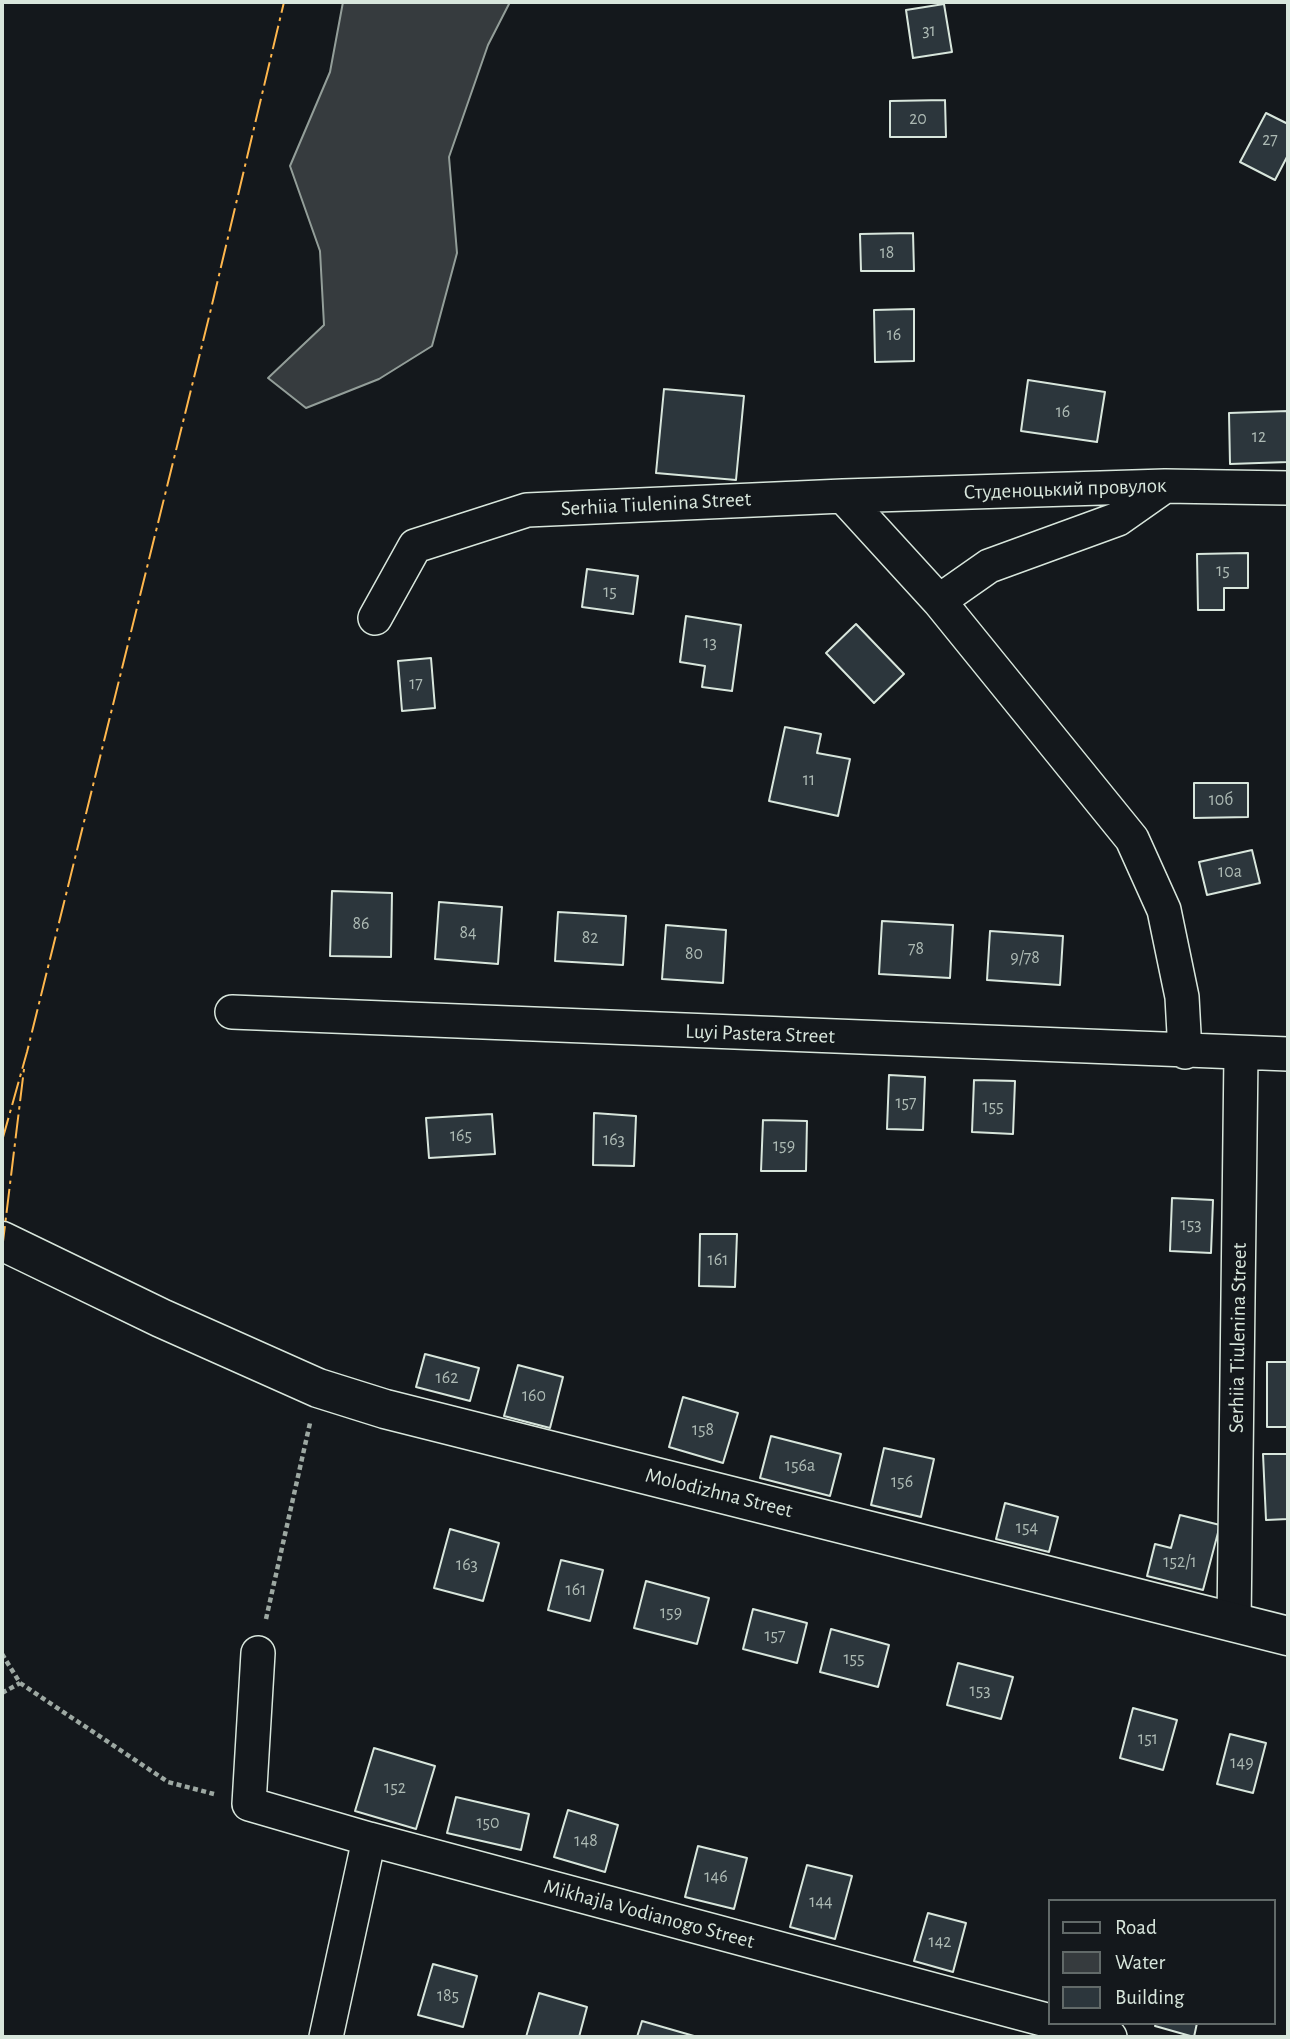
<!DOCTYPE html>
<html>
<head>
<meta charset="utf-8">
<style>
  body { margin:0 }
  #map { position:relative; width:1290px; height:2039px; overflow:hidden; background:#14181c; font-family:"Alegreya Sans",sans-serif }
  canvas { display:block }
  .frame { position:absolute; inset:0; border:4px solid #d8e6dc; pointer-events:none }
  .legend { position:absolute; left:1048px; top:1899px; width:228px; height:126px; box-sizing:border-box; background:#14181c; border:2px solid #626a69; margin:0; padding:9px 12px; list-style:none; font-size:21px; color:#d8e6dc }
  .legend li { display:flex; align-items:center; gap:14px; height:35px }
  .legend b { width:35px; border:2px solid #626a69 }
</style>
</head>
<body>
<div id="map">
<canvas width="1290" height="2039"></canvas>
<div class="frame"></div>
<ul class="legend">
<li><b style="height:9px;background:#14181c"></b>Road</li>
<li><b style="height:19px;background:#363b3e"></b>Water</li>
<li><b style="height:19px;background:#2c363c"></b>Building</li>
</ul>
</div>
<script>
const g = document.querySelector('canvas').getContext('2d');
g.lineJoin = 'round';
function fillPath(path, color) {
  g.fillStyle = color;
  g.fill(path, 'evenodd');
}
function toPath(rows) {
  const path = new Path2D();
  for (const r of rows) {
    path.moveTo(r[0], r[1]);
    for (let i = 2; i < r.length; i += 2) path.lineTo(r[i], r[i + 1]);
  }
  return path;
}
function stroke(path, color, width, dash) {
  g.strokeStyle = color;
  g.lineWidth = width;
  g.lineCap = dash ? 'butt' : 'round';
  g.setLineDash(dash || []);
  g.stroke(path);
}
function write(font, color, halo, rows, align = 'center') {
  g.font = font + ' "Alegreya Sans",sans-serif';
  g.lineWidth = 5;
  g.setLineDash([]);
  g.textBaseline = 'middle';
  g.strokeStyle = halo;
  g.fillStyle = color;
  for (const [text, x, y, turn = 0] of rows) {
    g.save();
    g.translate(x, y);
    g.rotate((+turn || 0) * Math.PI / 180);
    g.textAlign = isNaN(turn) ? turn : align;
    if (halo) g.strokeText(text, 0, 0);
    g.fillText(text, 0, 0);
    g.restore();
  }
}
const water = toPath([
  [343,2,510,2,488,45,449,157,457,253,432,346,379,379,306,408,268,378,324,325,320,251,290,166,330,72,343,2]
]);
fillPath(water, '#363b3e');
stroke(water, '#939e99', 2);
const building = toPath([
  [944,4,952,52,913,58,906,10,944,4],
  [945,100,946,137,890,137,890,101,945,100],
  [1266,113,1288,124,1288,155,1275,180,1240,162,1266,113],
  [913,233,914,271,861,271,860,234,913,233],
  [914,309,914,361,875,362,874,310,914,309],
  [1028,380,1105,392,1097,442,1021,431,1028,380],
  [664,389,744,396,736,480,656,473,664,389],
  [1288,411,1288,462,1230,464,1229,413,1288,411],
  [1248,553,1248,588,1224,588,1224,610,1198,610,1197,554,1248,553],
  [587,569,638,576,633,614,582,607,587,569],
  [686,616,741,625,732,691,702,687,705,666,680,662,686,616],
  [856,624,904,674,874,703,826,653,856,624],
  [431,658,435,708,402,711,398,661,431,658],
  [785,727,821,734,817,753,850,759,838,816,769,801,785,727],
  [1194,783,1248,783,1248,817,1194,818,1194,783],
  [1252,850,1260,883,1207,895,1199,862,1252,850],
  [332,891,392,893,391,957,330,956,332,891],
  [439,902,502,907,498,964,435,959,439,902],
  [558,912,626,916,623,965,555,961,558,912],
  [882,921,953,925,950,978,879,974,882,921],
  [666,925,726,930,723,983,662,979,666,925],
  [990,931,1063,936,1060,985,987,980,990,931],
  [889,1075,925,1077,923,1130,887,1129,889,1075],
  [974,1080,1015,1081,1013,1134,972,1132,974,1080],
  [594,1113,636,1116,634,1166,593,1165,594,1113],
  [492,1114,495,1154,429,1158,426,1118,492,1114],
  [763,1120,807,1121,806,1171,761,1171,763,1120],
  [1172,1198,1213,1200,1211,1253,1170,1251,1172,1198],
  [700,1234,737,1234,735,1287,699,1286,700,1234],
  [425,1354,479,1368,470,1401,416,1387,425,1354],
  [1267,1362,1288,1362,1288,1427,1267,1427,1267,1362],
  [518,1365,563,1377,550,1428,504,1416,518,1365],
  [683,1397,738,1413,723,1463,669,1447,683,1397],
  [771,1436,841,1454,830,1496,760,1478,771,1436],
  [884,1448,934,1459,921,1517,871,1505,884,1448],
  [1263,1454,1288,1454,1288,1519,1266,1520,1263,1454],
  [1005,1503,1058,1517,1049,1552,996,1539,1005,1503],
  [1180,1515,1220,1525,1203,1590,1147,1576,1155,1544,1171,1548,1180,1515],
  [450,1529,499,1543,483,1601,434,1588,450,1529],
  [561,1560,603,1570,590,1621,548,1610,561,1560],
  [646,1581,709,1598,697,1644,634,1628,646,1581],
  [753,1609,807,1623,797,1663,743,1649,753,1609],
  [831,1629,889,1645,878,1687,820,1672,831,1629],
  [958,1663,1013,1677,1001,1719,947,1705,958,1663],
  [1133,1708,1177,1720,1163,1770,1120,1758,1133,1708],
  [1230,1734,1266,1743,1253,1793,1217,1784,1230,1734],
  [374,1748,435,1766,416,1829,355,1811,374,1748],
  [456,1797,529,1814,521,1850,447,1833,456,1797],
  [568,1810,618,1825,605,1872,554,1857,568,1810],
  [698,1846,747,1858,734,1909,685,1897,698,1846],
  [807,1865,852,1876,835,1939,790,1927,807,1865],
  [928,1913,966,1923,953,1972,914,1961,928,1913],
  [433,1964,477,1976,463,2027,418,2015,433,1964],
  [539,1993,587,2007,579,2037,526,2037,539,1993],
  [642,2021,694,2036,693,2037,637,2037,642,2021],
  [1156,2023,1197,2023,1194,2037,1155,2026,1156,2023]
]);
fillPath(building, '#2c363c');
stroke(building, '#d8e6dc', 2);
const street = toPath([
  [843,496,1165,486,1288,488],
  [939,601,989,566,1118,519,1165,486],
  [375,618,415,546,527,510,843,496,939,601,1132,839,1164,910,1182,997,1185,1052],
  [232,1012,1288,1054],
  [1234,1622,1241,1054],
  [258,1653,249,1804,369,1839,1050,2021],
  [1057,2023,1110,2037],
  [326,2037,369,1839]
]);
const secondary = toPath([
  [2,1241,161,1318,318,1388,385,1409,1288,1636]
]);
stroke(street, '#d8e6dc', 36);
stroke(secondary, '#d8e6dc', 41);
stroke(toPath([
  [266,1619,310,1423],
  [2,1654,20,1683,168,1782,214,1794],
  [2,1693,20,1683]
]), '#9da8a2', 4.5, [5, 3.5]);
stroke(street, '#14181c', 33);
stroke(secondary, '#14181c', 38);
stroke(toPath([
  [2,1141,27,1052,210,313,284,2],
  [2,1250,24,1069]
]), '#ffb74d', 2, [24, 5, 3.5, 5]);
write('18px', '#adbab4', null, [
  ["31",929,31],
  ["20",918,119],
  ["27",1270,140],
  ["18",887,253],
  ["16",894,335],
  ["16",1063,412],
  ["12",1259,437],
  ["15",1223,571],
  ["15",610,592],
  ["13",710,643],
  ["17",416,684],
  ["11",809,780],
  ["10б",1221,800],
  ["10а",1230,872],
  ["86",361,924],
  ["84",468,933],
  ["82",590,938],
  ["78",916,949],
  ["80",694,954],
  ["9/78",1025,958],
  ["157",906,1103],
  ["155",993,1107],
  ["165",461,1136],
  ["163",614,1140],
  ["159",784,1146],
  ["153",1191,1225],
  ["161",718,1260],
  ["162",447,1378],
  ["160",534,1396],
  ["158",703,1430],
  ["156а",800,1466],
  ["156",902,1482],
  ["154",1027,1528],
  ["152/1",1180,1562],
  ["163",467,1565],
  ["161",576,1590],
  ["159",671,1613],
  ["157",775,1636],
  ["155",854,1659],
  ["153",980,1691],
  ["151",1148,1739],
  ["149",1242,1763],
  ["152",395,1788],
  ["150",488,1823],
  ["148",586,1841],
  ["146",716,1877],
  ["144",821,1902],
  ["142",940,1942],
  ["185",448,1996]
]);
write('21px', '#d8e6dc', '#14181c', [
  ["Студеноцький провулок",1065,489,-2],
  ["Serhiia Tiulenina Street",656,504,-3],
  ["Luyi Pastera Street",760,1034,2],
  ["Serhiia Tiulenina Street",1238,1338,-89],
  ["Molodizhna Street",719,1493,14],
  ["Mikhajla Vodianogo Street",649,1914,15]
]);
</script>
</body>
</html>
